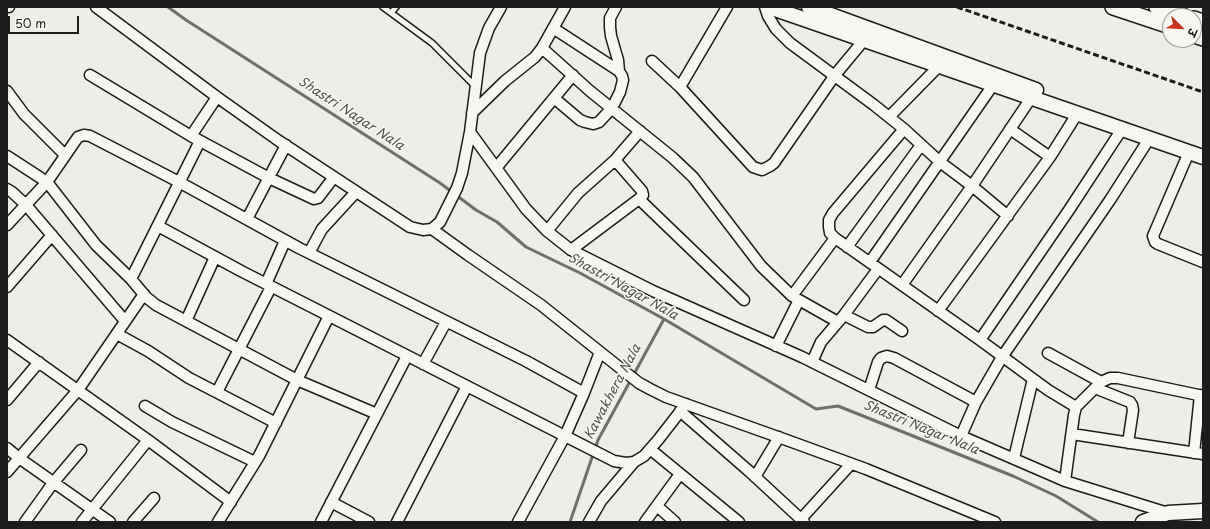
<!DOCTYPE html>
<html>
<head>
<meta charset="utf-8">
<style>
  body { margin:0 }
  #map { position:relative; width:1210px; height:529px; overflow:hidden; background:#edede9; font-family:"Playpen Sans","Playpen Sans Deva",sans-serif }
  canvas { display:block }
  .frame { position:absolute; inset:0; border:8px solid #1c1c1c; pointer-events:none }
  .north { position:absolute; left:1162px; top:8px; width:40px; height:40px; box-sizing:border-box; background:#f6f6f2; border:1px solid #9f9f9c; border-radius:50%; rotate:114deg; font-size:11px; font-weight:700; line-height:16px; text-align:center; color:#1c1c1c }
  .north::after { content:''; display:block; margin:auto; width:14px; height:18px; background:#c8321e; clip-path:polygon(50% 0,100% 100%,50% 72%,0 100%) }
  .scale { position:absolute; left:8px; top:16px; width:71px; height:18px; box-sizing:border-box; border:2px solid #1c1c1c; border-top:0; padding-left:5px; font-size:12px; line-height:14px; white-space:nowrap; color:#1c1c1c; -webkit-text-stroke:3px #f6f6f2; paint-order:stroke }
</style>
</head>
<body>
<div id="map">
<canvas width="1210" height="529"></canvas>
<div class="frame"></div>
<div class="north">उ</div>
<div class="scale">50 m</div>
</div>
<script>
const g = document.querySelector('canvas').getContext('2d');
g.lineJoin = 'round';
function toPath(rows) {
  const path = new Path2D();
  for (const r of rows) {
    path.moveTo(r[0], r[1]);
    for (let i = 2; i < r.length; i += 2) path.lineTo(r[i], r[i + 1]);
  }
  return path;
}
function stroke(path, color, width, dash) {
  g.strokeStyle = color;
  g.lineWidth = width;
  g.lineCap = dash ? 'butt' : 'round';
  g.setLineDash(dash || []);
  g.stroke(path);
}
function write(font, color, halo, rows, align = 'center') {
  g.font = font + ' "Playpen Sans",sans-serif';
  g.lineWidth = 3;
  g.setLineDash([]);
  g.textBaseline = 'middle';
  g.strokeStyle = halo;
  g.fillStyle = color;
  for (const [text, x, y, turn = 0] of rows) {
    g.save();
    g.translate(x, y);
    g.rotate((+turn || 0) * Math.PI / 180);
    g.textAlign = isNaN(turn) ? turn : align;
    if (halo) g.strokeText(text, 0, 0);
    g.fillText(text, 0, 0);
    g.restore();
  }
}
stroke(toPath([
  [168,7,186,20,440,183,476,210,497,222,526,247,580,273,664,319,816,409,838,406,1013,476,1056,496,1098,522],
  [570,522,598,440,664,319]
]), '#6f6f6d', 3);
const lane = toPath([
  [383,7,432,43,476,87],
  [391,13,396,7]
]);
const street = toPath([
  [7,7,9,7],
  [96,7,217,97,279,141,410,227,423,230,432,229,440,222,457,188,462,173,470,132,480,53,489,28,501,7],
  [616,7,610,18,610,27,611,36,618,60,619,71],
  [765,7,768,16,776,29,790,43,874,105,904,129,940,162,972,186,1008,216],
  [553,28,619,71,622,76,623,80,620,92,612,108,599,122,593,124,585,122,580,120,554,98],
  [542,48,590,91,673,158,693,177,761,266,792,296,838,322],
  [652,61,680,87,753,167,762,170,770,166,774,163,835,75,864,40],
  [90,75,191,136,269,178,314,199,318,198,334,177],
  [680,87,727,7],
  [7,91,24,114,65,155],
  [472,113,505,81,535,57,542,48,565,7],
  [889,117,939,66],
  [1010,129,1050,157],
  [470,132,526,209,547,231,571,250,653,291,802,357,961,436,1065,481,1168,513],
  [191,136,217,97],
  [200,141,131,279,146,297,156,305,297,380,377,414],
  [1189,152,1153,236,1155,242,1158,244,1203,262],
  [7,156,47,182,7,225],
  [615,160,642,191,643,195,639,199],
  [496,168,573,75],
  [7,189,12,192,26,205,125,321],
  [247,219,286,145],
  [158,226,241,271,614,461,626,463,634,462,644,456,658,440,686,404],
  [432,229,468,255,541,305,639,383,650,389,666,397,792,442,866,469,995,522],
  [547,231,578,193,615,160,640,131],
  [835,238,830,233,829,227,829,220,833,213,904,129],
  [847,247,921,145],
  [571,250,639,199,744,300],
  [309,253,322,229,356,192],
  [870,262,993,85],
  [131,279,96,245,47,182,78,137,84,135,90,136,179,182,299,248,526,361,584,393],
  [266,284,285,241],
  [902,285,972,186,1031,98],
  [7,287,52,235],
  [792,296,835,238,980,340,1048,390,1076,407,1074,415,1065,481],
  [938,311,1050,157,1077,114],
  [844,315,868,327,873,327,883,320,886,320,902,331],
  [186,321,215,257],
  [117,334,148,351,189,378,276,423],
  [7,340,148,440,231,502],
  [980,340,1069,210,1122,129],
  [776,346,799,300],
  [1048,353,1101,382],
  [812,362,821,342,844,315,878,269],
  [423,364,446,322],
  [1095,388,1130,402,1132,405,1133,410,1128,443],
  [869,390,878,362,881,358,887,356,894,358,976,402],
  [217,392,271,287],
  [7,400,39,362],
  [145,406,172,422,255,462],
  [1076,407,1101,382,1110,378,1118,378,1203,396],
  [680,411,750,472,804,522],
  [1072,434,1203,454],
  [961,436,976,402,1002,357,1110,200,1149,139],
  [7,448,19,458,110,522],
  [650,449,739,522],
  [1194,453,1200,395],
  [1014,458,1033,379],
  [7,472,78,390,144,294],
  [755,477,779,437],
  [331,502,369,522],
  [657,506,675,522],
  [801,519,851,464],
  [25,522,53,483,81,450],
  [82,522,148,440],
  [133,522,154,498],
  [218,522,259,456,329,316],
  [321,522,407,356],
  [397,522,467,386],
  [518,522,565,436,584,393,600,352],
  [589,522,601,501,634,462],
  [645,522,680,474]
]);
const secondary = toPath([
  [769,7,1203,157],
  [809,7,1036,90],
  [1143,522,1168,513,1203,511]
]);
const primary = toPath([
  [1113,7,1170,26],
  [1157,7,1183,16],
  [1194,19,1203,22],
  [1194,35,1203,38]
]);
stroke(lane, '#1c1c1c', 8);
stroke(street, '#1c1c1c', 13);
stroke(secondary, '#1c1c1c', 17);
stroke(primary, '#1c1c1c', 18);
stroke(lane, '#f6f6f2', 5);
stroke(street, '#f6f6f2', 10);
stroke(secondary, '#f6f6f2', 14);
stroke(primary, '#f6f6f2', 15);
stroke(toPath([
  [957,7,1203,92]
]), '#1c1c1c', 3, [6, 3]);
write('italic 13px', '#535352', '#f6f6f2', [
  ["Shastri Nagar Nala",351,114,33],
  ["Shastri Nagar Nala",623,287,29],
  ["Kawakhera Nala",613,392,-62],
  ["Shastri Nagar Nala",921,428,22]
]);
</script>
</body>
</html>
